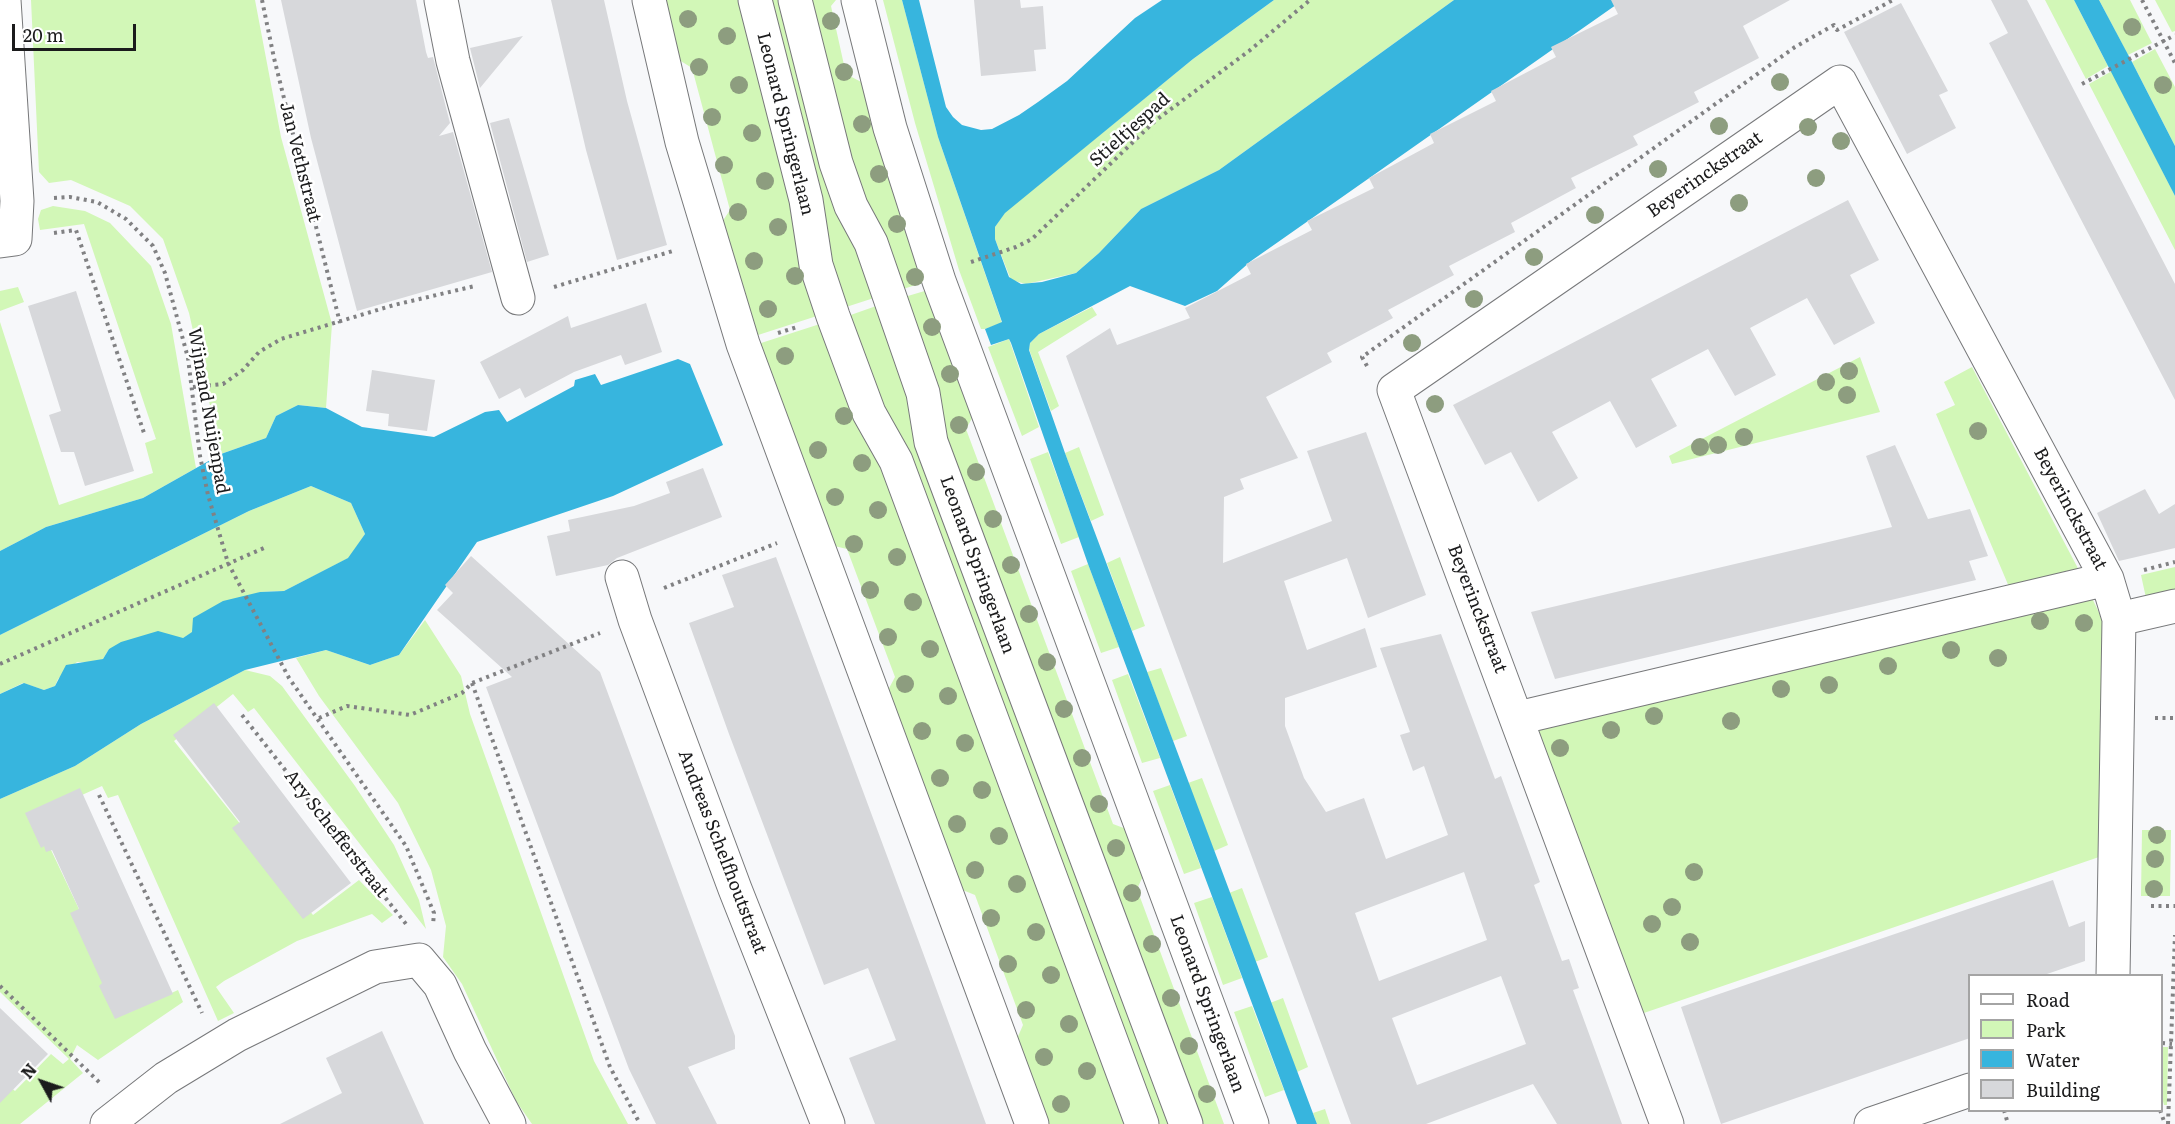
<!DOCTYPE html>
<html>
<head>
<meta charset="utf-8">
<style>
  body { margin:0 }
  #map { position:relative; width:2175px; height:1124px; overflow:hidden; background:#f7f8fa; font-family:Literata,serif }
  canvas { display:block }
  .legend { position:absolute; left:1968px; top:974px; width:195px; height:138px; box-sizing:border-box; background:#fff; border:2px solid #a4a4a4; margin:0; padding:8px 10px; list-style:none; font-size:18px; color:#1b1b1c }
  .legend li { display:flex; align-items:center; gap:12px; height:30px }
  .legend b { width:30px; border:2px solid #a4a4a4 }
  .north { position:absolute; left:12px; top:1052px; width:60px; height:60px; -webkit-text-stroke:4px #fff; paint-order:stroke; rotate:310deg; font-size:16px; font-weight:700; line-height:24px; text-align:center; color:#1b1b1c }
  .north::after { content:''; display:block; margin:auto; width:21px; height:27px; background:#1b1b1c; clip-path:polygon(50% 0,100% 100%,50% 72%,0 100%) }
  .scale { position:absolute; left:12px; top:24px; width:124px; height:27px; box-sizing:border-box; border:3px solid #1b1b1c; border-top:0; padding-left:8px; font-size:18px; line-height:21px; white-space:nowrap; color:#1b1b1c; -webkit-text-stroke:4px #fff; paint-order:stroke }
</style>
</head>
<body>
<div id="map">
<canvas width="2175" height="1124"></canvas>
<ul class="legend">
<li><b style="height:8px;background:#fff"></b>Road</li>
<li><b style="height:16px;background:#d2f7b7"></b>Park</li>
<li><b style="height:16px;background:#37b5de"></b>Water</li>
<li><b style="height:16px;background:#d7d8db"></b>Building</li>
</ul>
<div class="north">N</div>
<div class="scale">20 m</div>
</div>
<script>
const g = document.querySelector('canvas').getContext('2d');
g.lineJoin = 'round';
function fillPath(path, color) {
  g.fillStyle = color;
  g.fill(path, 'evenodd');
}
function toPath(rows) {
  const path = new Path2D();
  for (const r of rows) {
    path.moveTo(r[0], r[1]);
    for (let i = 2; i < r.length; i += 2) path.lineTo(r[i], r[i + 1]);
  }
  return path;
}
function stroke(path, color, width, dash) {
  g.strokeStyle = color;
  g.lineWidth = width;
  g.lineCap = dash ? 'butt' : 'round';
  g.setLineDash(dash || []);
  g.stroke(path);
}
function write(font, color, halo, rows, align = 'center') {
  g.font = font + ' Literata,serif';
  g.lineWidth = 5;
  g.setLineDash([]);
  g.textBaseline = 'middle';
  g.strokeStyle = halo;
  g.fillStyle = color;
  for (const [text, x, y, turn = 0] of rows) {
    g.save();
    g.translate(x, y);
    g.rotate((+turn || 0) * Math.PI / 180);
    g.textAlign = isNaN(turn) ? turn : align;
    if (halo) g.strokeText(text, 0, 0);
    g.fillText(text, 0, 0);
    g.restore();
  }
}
fillPath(toPath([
  [31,0,255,0,281,137,332,324,326,408,298,405,276,416,266,438,221,454,189,313,163,239,130,206,71,180,49,183,39,172],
  [663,0,742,0,820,315,755,336,720,225,730,210,692,68,676,58],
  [768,0,783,0,877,297,843,308],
  [808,0,836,0,831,6,846,74,865,84,925,282,900,290,852,169],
  [883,0,902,0,938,137,1002,323,985,329,981,329,959,270,915,123],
  [1274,0,1454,0,1219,170,1141,209,1099,253,1076,273,1026,284,1011,280,995,239,995,227,1005,212,1193,59],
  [2045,0,2074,0,2108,66,2086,79],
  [2099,0,2130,0,2152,43,2128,55],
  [2155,0,2175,0,2175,31,2172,32],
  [2155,49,2175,87,2175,146,2132,62],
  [2112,71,2175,196,2175,250,2089,84],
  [53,206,85,211,110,223,151,266,171,324,196,468,143,498,46,527,0,551,0,322,59,505,153,473,145,443,156,439,84,224,40,230,38,219,41,210],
  [18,287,24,302,0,311,0,291],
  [928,290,975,413,966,429,1113,824,1129,830,1144,874,1137,889,1224,1124,1198,1124,944,442,901,298],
  [879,305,1172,1124,1155,1124,845,317],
  [1092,307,1097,315,1038,352,1059,406,1051,411,1029,349,1030,343,1039,334],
  [823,323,878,451,1129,1124,1047,1124,1016,1041,1023,1025,975,895,960,889,886,694,895,677,847,549,830,545,758,344],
  [1009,339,1039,427,1022,436,988,347],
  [1860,357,1880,412,1672,464,1669,456],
  [1972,367,2082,576,2012,594,1936,414,1955,405,1944,382],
  [1079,447,1104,515,1091,521,1065,453],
  [1048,452,1079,537,1061,544,1030,459],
  [311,486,351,503,365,534,349,558,284,591,260,592,183,638,109,649,103,659,93,663,77,662,58,679,55,686,44,690,23,683,0,694,0,635,249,511],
  [1120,557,1145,626,1132,631,1107,563],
  [1088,564,1119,647,1101,653,1071,571],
  [2175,567,2175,591,2146,598,2141,575],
  [2091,596,2105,625,2099,857,1641,1014,1535,725],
  [425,620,461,676,470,714,594,1061,628,1124,532,1124,516,1101,462,984,443,957,446,926,431,870,398,803,319,696,296,658,326,650,370,665,399,655],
  [1161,668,1187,736,1173,741,1147,672],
  [245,670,270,676,282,686,355,786,394,845,419,900,426,929,254,708,248,712,233,694,174,741,313,915,359,880,393,915,382,923,372,914,297,941,224,981,216,987,234,1013,218,1021,118,795,108,798,102,786,35,816,128,1013,178,990,183,1002,98,1060,77,1045,70,1059,83,1073,20,1124,0,1124,0,1078,15,1091,51,1054,63,1064,69,1059,0,992,0,799,75,766,141,724],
  [1128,674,1160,758,1142,763,1112,680],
  [1202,778,1228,845,1214,851,1188,783],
  [1170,785,1201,868,1184,874,1153,791],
  [2142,830,2171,830,2170,896,2141,896],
  [1242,888,1268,957,1255,962,1229,893],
  [1212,897,1242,978,1223,985,1194,903],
  [1283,998,1308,1067,1297,1072,1270,1003],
  [1252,1006,1284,1090,1265,1097,1234,1012],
  [2162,1047,2168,1047,2167,1105,2164,1105,2162,1098],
  [1325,1109,1330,1124,1317,1124,1313,1113]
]), '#d2f7b7');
fillPath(toPath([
  [902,0,919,0,946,107,953,117,962,125,981,130,992,129,1019,115,1038,102,1067,81,1135,18,1162,0,1274,0,1193,59,1005,213,995,227,995,239,1009,277,1021,284,1042,282,1076,273,1099,253,1141,209,1219,170,1454,0,1623,0,1251,261,1217,291,1185,306,1130,286,1039,334,1030,343,1029,350,1065,453,1317,1124,1297,1124,1088,564,1011,343,1009,339,991,345,985,329,1002,322,938,137],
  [2074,0,2099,0,2132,62,2175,146,2175,196],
  [678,359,690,364,723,445,613,496,477,542,399,655,370,665,326,650,245,670,141,724,75,766,0,799,0,694,24,683,44,690,55,686,66,665,103,659,109,649,121,642,158,631,183,638,192,632,193,618,223,601,260,592,284,591,348,558,365,534,351,503,311,486,249,511,0,635,0,551,46,527,143,498,221,454,266,438,276,416,298,405,326,408,362,427,434,437,485,412,499,410,507,422,574,386,575,380,595,374,601,385]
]), '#37b5de');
fillPath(toPath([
  [281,0,416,0,426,52,428,58,433,57,450,123,439,136,453,132,492,272,357,311,311,138],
  [551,0,604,0,627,101,667,245,617,260,586,150],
  [974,0,1020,0,1021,8,1043,6,1046,49,1034,50,1036,71,981,76],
  [1611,0,1790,0,1743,26,1759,58,1694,92,1699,102,1633,136,1638,145,1571,178,1576,188,1511,223,1515,232,1449,266,1454,275,1388,310,1393,318,1327,353,1332,362,1266,397,1298,458,1240,479,1244,489,1224,497,1223,563,1332,521,1307,451,1366,432,1426,595,1368,618,1347,558,1284,581,1307,650,1365,628,1377,667,1285,698,1285,726,1304,778,1326,812,1364,798,1386,859,1448,835,1424,766,1413,771,1400,735,1410,732,1380,648,1441,634,1495,779,1501,776,1540,882,1534,885,1562,961,1569,959,1579,988,1573,990,1622,1124,1557,1124,1533,1084,1426,1124,1351,1124,1066,356,1110,328,1117,345,1190,318,1185,308,1251,274,1246,264,1312,230,1307,221,1374,188,1369,178,1434,143,1430,134,1496,101,1491,91,1556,57,1551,47,1618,14],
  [1464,872,1487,940,1379,981,1355,913],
  [1501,976,1526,1044,1417,1085,1392,1018],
  [1991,0,2027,0,2175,284,2175,400,1989,43,2008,33],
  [1901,3,1948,91,1939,95,1956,128,1907,154,1844,32],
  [523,36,480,88,470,48],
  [509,118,549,255,527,262,490,123],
  [1848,200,1879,260,1850,275,1875,323,1834,345,1807,298,1750,328,1776,375,1735,396,1708,349,1651,379,1677,426,1636,448,1610,401,1582,416,1552,432,1578,478,1538,502,1511,452,1485,465,1453,405],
  [76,291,134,471,85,486,74,452,61,452,49,415,61,411,28,306],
  [646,303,662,352,625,365,621,355,574,372,525,398,520,388,499,399,480,362,568,316,571,328],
  [372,370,435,380,427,431,388,426,389,414,366,411],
  [1895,445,1928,519,1970,509,1988,556,1969,561,1976,580,1555,679,1531,612,1892,527,1866,456],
  [703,468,722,517,617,558,608,565,556,576,547,536,570,531,568,520,634,506,670,493,666,482],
  [2145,489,2159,514,2175,504,2175,548,2119,561,2097,513],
  [471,556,600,672,735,1036,735,1049,688,1067,717,1124,656,1124,629,1069,486,687,512,677,437,610,453,593,445,585],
  [776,557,919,942,986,1124,875,1124,849,1058,896,1040,868,968,824,985,729,734,689,623,734,607,722,575],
  [214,703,351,883,303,919,232,828,240,822,173,735],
  [80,788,173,994,115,1019,99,986,102,983,70,913,79,909,52,850,46,852,44,846,41,848,25,813],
  [2053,880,2069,927,2085,921,2085,961,2044,975,1970,975,1970,1038,1721,1124,1681,1007],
  [0,1008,48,1054,0,1103],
  [382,1031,424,1124,280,1124,342,1093,326,1058]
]), '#d7d8db');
const street = toPath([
  [441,0,453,61,518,298],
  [649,0,682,142,743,344,1032,1124],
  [858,0,890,128,939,281,1252,1124],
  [0,241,15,239,17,201,4,0],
  [622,577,635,620,735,889,828,1124],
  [2119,619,2175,606],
  [1518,718,2107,579],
  [107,1124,166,1078,237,1035,375,967,419,960,440,985,470,1051,509,1124],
  [1667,1124,1394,390,1840,82,2107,579,2119,619,2113,976],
  [1871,1124,1970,1090]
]);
const secondary = toPath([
  [755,0,806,200,816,265,833,316,869,413,896,461,1142,1124],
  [795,0,836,163,851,206,871,243,923,393,931,442,1186,1124]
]);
stroke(street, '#77787a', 35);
stroke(secondary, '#77787a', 35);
stroke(toPath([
  [262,0,274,58,340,323],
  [2142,0,2175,63],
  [2082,84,2175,35],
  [54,198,70,197,97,202,126,219,153,246,165,273,188,358,200,456,208,495,228,563,289,678,406,846,434,913,433,925],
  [54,233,76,230,145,436],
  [971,262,1016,247,1032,239,1155,121,1249,51,1310,0],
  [554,287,676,250],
  [778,333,797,327],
  [1367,366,1362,357,1795,47,1834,25,1837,30,1893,0],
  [193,387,223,384,243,370,259,352,281,339,394,305,475,286],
  [2144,570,2175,562],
  [664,588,777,543],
  [0,664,264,548],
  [472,683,610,1067,640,1124],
  [242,715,406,924],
  [319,718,347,706,410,715,462,693,472,683,600,633],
  [2155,718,2175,718],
  [99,795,202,1013],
  [2151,906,2175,906],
  [0,986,100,1083],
  [2162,1043,2172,1044],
  [2004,1110,2008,1124],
  [2160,1110,2165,1124],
  [2168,1124,2175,935]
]), '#818183', 4, [3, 4.5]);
stroke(street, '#fff', 33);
stroke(secondary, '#fff', 33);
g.fillStyle = '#8d9d7f';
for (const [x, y] of [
  [688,19],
  [831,21],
  [2132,27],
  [727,36],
  [699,67],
  [844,72],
  [1780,82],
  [739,85],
  [2163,85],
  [712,117],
  [862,124],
  [1719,126],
  [1808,127],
  [752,133],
  [1841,141],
  [724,165],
  [1658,169],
  [879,174],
  [1816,178],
  [765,181],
  [1739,203],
  [738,212],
  [1595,215],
  [897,224],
  [778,227],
  [1534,257],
  [754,261],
  [795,276],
  [915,277],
  [1474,299],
  [768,309],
  [932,327],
  [1412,343],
  [785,356],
  [1849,371],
  [950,374],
  [1826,382],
  [1847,395],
  [1435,404],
  [844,416],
  [959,425],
  [1978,431],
  [1744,437],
  [1718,445],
  [1700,447],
  [818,450],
  [862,463],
  [976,472],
  [835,497],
  [878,510],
  [993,519],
  [854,544],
  [897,557],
  [1011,565],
  [870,590],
  [913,602],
  [1029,614],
  [2040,621],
  [2084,623],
  [888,637],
  [930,649],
  [1951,650],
  [1998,658],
  [1047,662],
  [1888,666],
  [905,684],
  [1829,685],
  [1781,689],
  [948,696],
  [1064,709],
  [1654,716],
  [1731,721],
  [1611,730],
  [922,731],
  [965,743],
  [1560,748],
  [1082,758],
  [940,778],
  [982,790],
  [1099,804],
  [957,824],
  [2157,835],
  [999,836],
  [1116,848],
  [2155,859],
  [975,870],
  [1694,872],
  [1017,884],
  [2154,889],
  [1132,893],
  [1672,907],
  [991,918],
  [1652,924],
  [1036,932],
  [1690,942],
  [1152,944],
  [1008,964],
  [1051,975],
  [1171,998],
  [1026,1010],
  [1069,1024],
  [1189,1046],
  [1044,1057],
  [1087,1071],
  [1207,1094],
  [1061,1104]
]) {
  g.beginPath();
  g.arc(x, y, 9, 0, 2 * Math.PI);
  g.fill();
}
write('18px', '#1b1b1c', '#fff', [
  ["Leonard Springerlaan",785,124,76],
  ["Stieltjespad",1130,130,-42],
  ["Jan Vethstraat",300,162,76],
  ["Beyerinckstraat",1705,175,-35],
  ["Wijnand Nuijenpad",208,411,80],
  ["Beyerinckstraat",2070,509,62],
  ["Leonard Springerlaan",977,565,70],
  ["Beyerinckstraat",1477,609,69],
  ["Ary Schefferstraat",336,834,52],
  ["Andreas Schelfhoutstraat",722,852,69],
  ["Leonard Springerlaan",1207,1004,70]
]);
</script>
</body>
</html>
